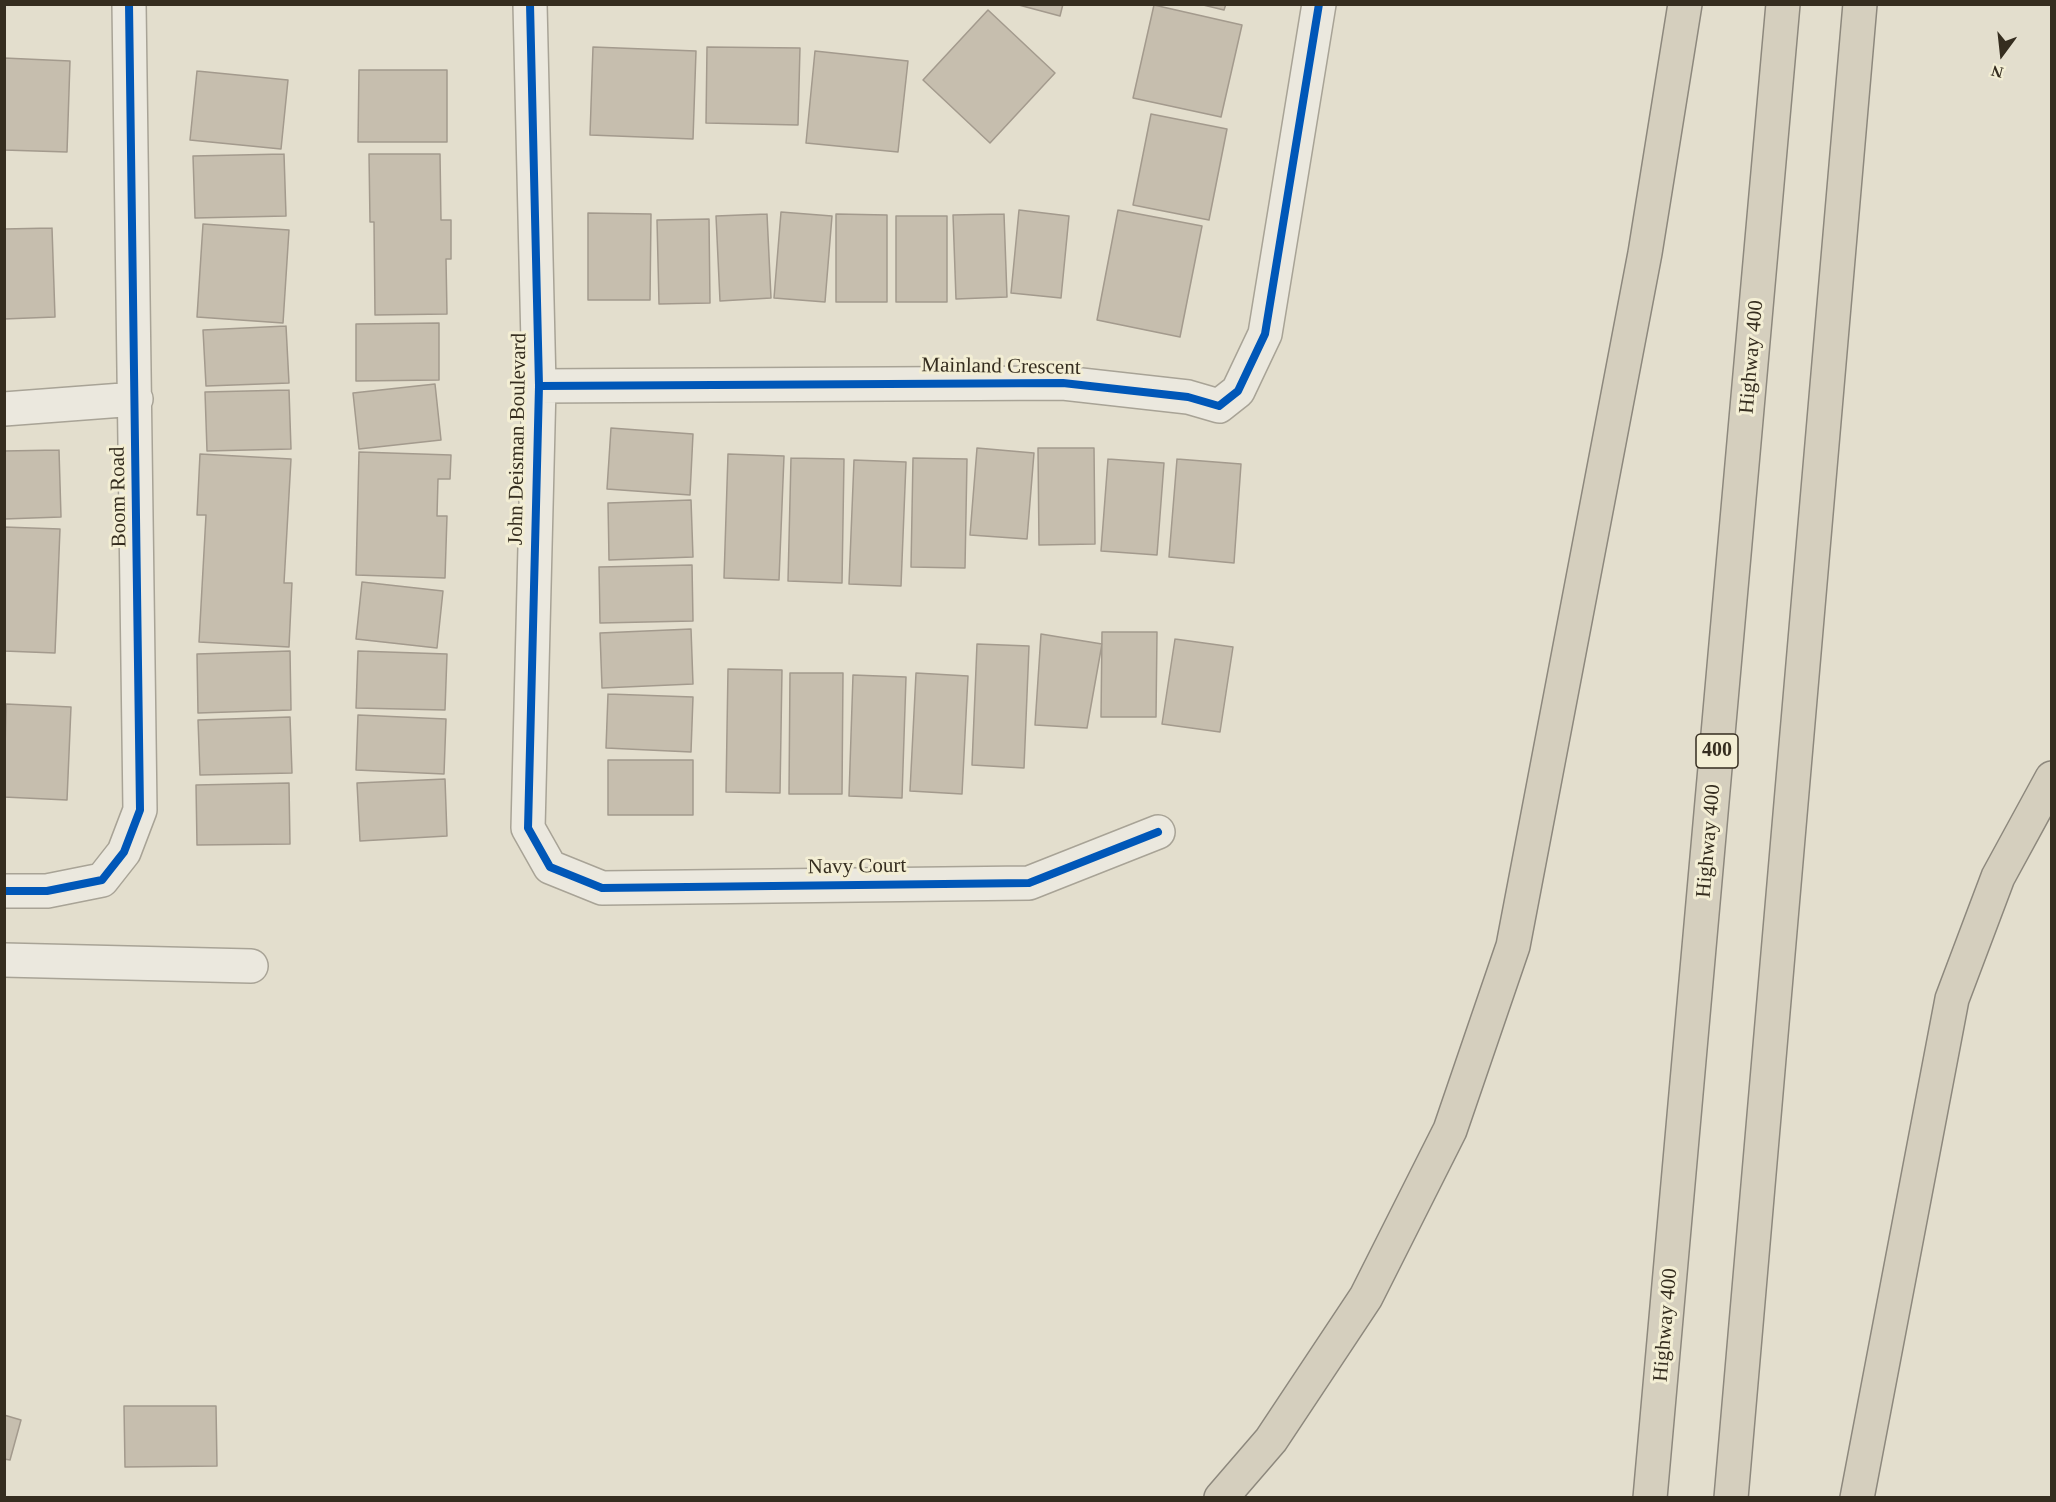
<!DOCTYPE html>
<html>
<head>
<meta charset="utf-8">
<style>
  body { margin:0 }
  #map { position:relative; width:2056px; height:1502px; overflow:hidden; background:#e3decd; font-family:"Times New Roman",serif }
  canvas { display:block }
  .frame { position:absolute; inset:0; border:6px solid #352d1f; pointer-events:none }
  .north { position:absolute; left:1972px; top:24px; width:60px; height:60px; -webkit-text-stroke:4px #f3eed4; paint-order:stroke; rotate:195deg; font-size:16px; font-weight:700; line-height:24px; text-align:center; color:#352d1f }
  .north::after { content:''; display:block; margin:auto; width:21px; height:27px; background:#352d1f; clip-path:polygon(50% 0,100% 100%,50% 72%,0 100%) }
</style>
</head>
<body>
<div id="map">
<canvas width="2056" height="1502"></canvas>
<div class="frame"></div>
<div class="north">N</div>
</div>
<script>
const g = document.querySelector('canvas').getContext('2d');
g.lineJoin = 'round';
function fillPath(path, color) {
  g.fillStyle = color;
  g.fill(path, 'evenodd');
}
function toPath(rows) {
  const path = new Path2D();
  for (const r of rows) {
    path.moveTo(r[0], r[1]);
    for (let i = 2; i < r.length; i += 2) path.lineTo(r[i], r[i + 1]);
  }
  return path;
}
function stroke(path, color, width, dash) {
  g.strokeStyle = color;
  g.lineWidth = width;
  g.lineCap = dash ? 'butt' : 'round';
  g.setLineDash(dash || []);
  g.stroke(path);
}
function write(font, color, halo, rows, align = 'center') {
  g.font = font + ' "Times New Roman",serif';
  g.lineWidth = 6;
  g.setLineDash([]);
  g.textBaseline = 'middle';
  g.strokeStyle = halo;
  g.fillStyle = color;
  for (const [text, x, y, turn = 0] of rows) {
    g.save();
    g.translate(x, y);
    g.rotate((+turn || 0) * Math.PI / 180);
    g.textAlign = isNaN(turn) ? turn : align;
    if (halo) g.strokeText(text, 0, 0);
    g.fillText(text, 0, 0);
    g.restore();
  }
}
const building = toPath([
  [1015,4,1063,4,1060,16,1015,4],
  [1199,4,1226,4,1224,10,1199,4],
  [1154,5,1242,25,1221,117,1133,98,1154,5],
  [988,10,1055,73,990,143,923,80,988,10],
  [593,47,696,51,693,139,590,135,593,47],
  [707,47,800,48,798,125,706,123,707,47],
  [815,51,908,61,898,152,806,143,815,51],
  [4,58,70,61,67,152,4,150,4,58],
  [359,70,447,70,447,142,358,142,359,70],
  [197,71,288,80,281,149,190,140,197,71],
  [1151,114,1227,129,1209,220,1133,205,1151,114],
  [284,154,286,216,195,218,193,156,284,154],
  [369,154,440,154,441,220,451,220,451,259,446,259,447,314,375,315,374,222,370,222,369,154],
  [1019,210,1069,216,1061,298,1011,293,1019,210],
  [1118,210,1202,226,1180,337,1097,320,1118,210],
  [781,212,832,216,825,302,774,298,781,212],
  [588,213,651,214,650,300,588,300,588,213],
  [767,214,771,298,720,301,716,216,767,214],
  [836,214,887,215,887,302,836,302,836,214],
  [1004,214,1007,297,956,299,953,215,1004,214],
  [896,216,947,216,947,302,896,302,896,216],
  [709,219,710,303,659,304,657,220,709,219],
  [203,224,289,230,283,323,197,317,203,224],
  [52,228,55,317,4,319,4,229,52,228],
  [439,323,439,380,356,381,356,324,439,323],
  [286,326,289,383,206,386,203,330,286,326],
  [435,384,441,440,359,449,353,393,435,384],
  [289,390,291,449,207,451,205,392,289,390],
  [611,428,693,434,690,495,607,489,611,428],
  [977,448,1034,453,1027,539,970,535,977,448],
  [1038,448,1094,448,1095,544,1039,545,1038,448],
  [59,450,61,517,4,519,4,451,59,450],
  [359,452,451,455,450,479,438,479,437,516,447,516,445,578,356,575,359,452],
  [200,454,291,459,284,583,292,583,289,647,199,642,206,515,197,515,200,454],
  [728,454,784,456,779,580,724,578,728,454],
  [791,458,844,459,842,583,788,581,791,458],
  [913,458,967,459,965,568,911,567,913,458],
  [1108,459,1164,463,1157,555,1101,551,1108,459],
  [1177,459,1241,464,1234,563,1169,557,1177,459],
  [854,460,906,462,901,586,849,584,854,460],
  [691,500,693,557,609,560,608,503,691,500],
  [4,527,60,529,55,653,4,651,4,527],
  [692,565,693,621,600,623,599,567,692,565],
  [362,582,443,591,437,648,356,639,362,582],
  [691,629,693,684,602,688,600,633,691,629],
  [1102,632,1157,632,1156,717,1101,717,1102,632],
  [1041,634,1102,644,1087,728,1035,725,1041,634],
  [1175,639,1233,647,1220,732,1162,724,1175,639],
  [977,644,1029,646,1024,768,972,765,977,644],
  [290,651,291,710,198,713,197,654,290,651],
  [358,651,447,654,445,710,356,708,358,651],
  [728,669,782,670,780,793,726,792,728,669],
  [790,673,843,673,842,794,789,794,790,673],
  [916,673,968,676,962,794,910,791,916,673],
  [853,675,906,677,902,798,849,796,853,675],
  [608,694,693,697,691,752,606,748,608,694],
  [6,704,71,707,67,800,4,797,6,704],
  [358,715,446,719,444,774,356,770,358,715],
  [290,717,292,773,200,775,198,720,290,717],
  [608,760,693,760,693,815,608,815,608,760],
  [445,779,447,836,360,841,357,783,445,779],
  [289,783,290,844,197,845,196,785,289,783],
  [124,1406,216,1406,217,1466,125,1467,124,1406],
  [4,1415,21,1420,10,1460,4,1459,4,1415]
]);
fillPath(building, '#c6beae');
stroke(building, '#a39a8d', 1.5);
const minor = toPath([
  [530,4,539,386,528,828,550,867,602,888,1029,883,1158,832],
  [539,386,1063,383,1188,397,1219,406,1238,391,1265,334,1319,4],
  [4,409,136,399],
  [4,891,47,891,102,880,124,852,140,810,129,4],
  [4,960,251,966]
]);
const highway = toPath([
  [1221,1498,1271,1440,1366,1297,1450,1130,1513,946,1645,253,1685,4],
  [1650,1498,1783,4],
  [1731,1498,1860,4],
  [1857,1498,1952,999,1998,877,2052,778]
]);
stroke(minor, '#a8a396', 36);
stroke(highway, '#8d887d', 36);
stroke(minor, '#ebe8de', 33);
stroke(highway, '#d5cfbe', 33);
stroke(toPath([
  [530,4,539,386,528,828,550,867,602,888,1029,883,1158,832],
  [539,386,1063,383,1188,397,1219,406,1238,391,1265,334,1319,4],
  [4,891,47,891,102,880,124,852,140,810,129,4]
]), '#0057b8', 8);
for (const [x, y, w] of [
  [1717,751,42]
]) {
  const box = new Path2D();
  box.roundRect(x - w / 2, y - 17, w, 34, 4.5);
  g.fillStyle = '#f3eed4';
  g.fill(box);
  stroke(box, '#352d1f', 1.5);
}
write('bold 20px', '#352d1f', null, [
  ["400",1717,751]
]);
write('21px', '#352d1f', '#f3eed4', [
  ["Highway 400",1752,357,-85],
  ["Mainland Crescent",1001,367,1],
  ["John Deisman Boulevard",518,439,-89],
  ["Boom Road",119,497,-91],
  ["Highway 400",1709,841,-85],
  ["Navy Court",857,867,-1],
  ["Highway 400",1666,1325,-85]
]);
</script>
</body>
</html>
